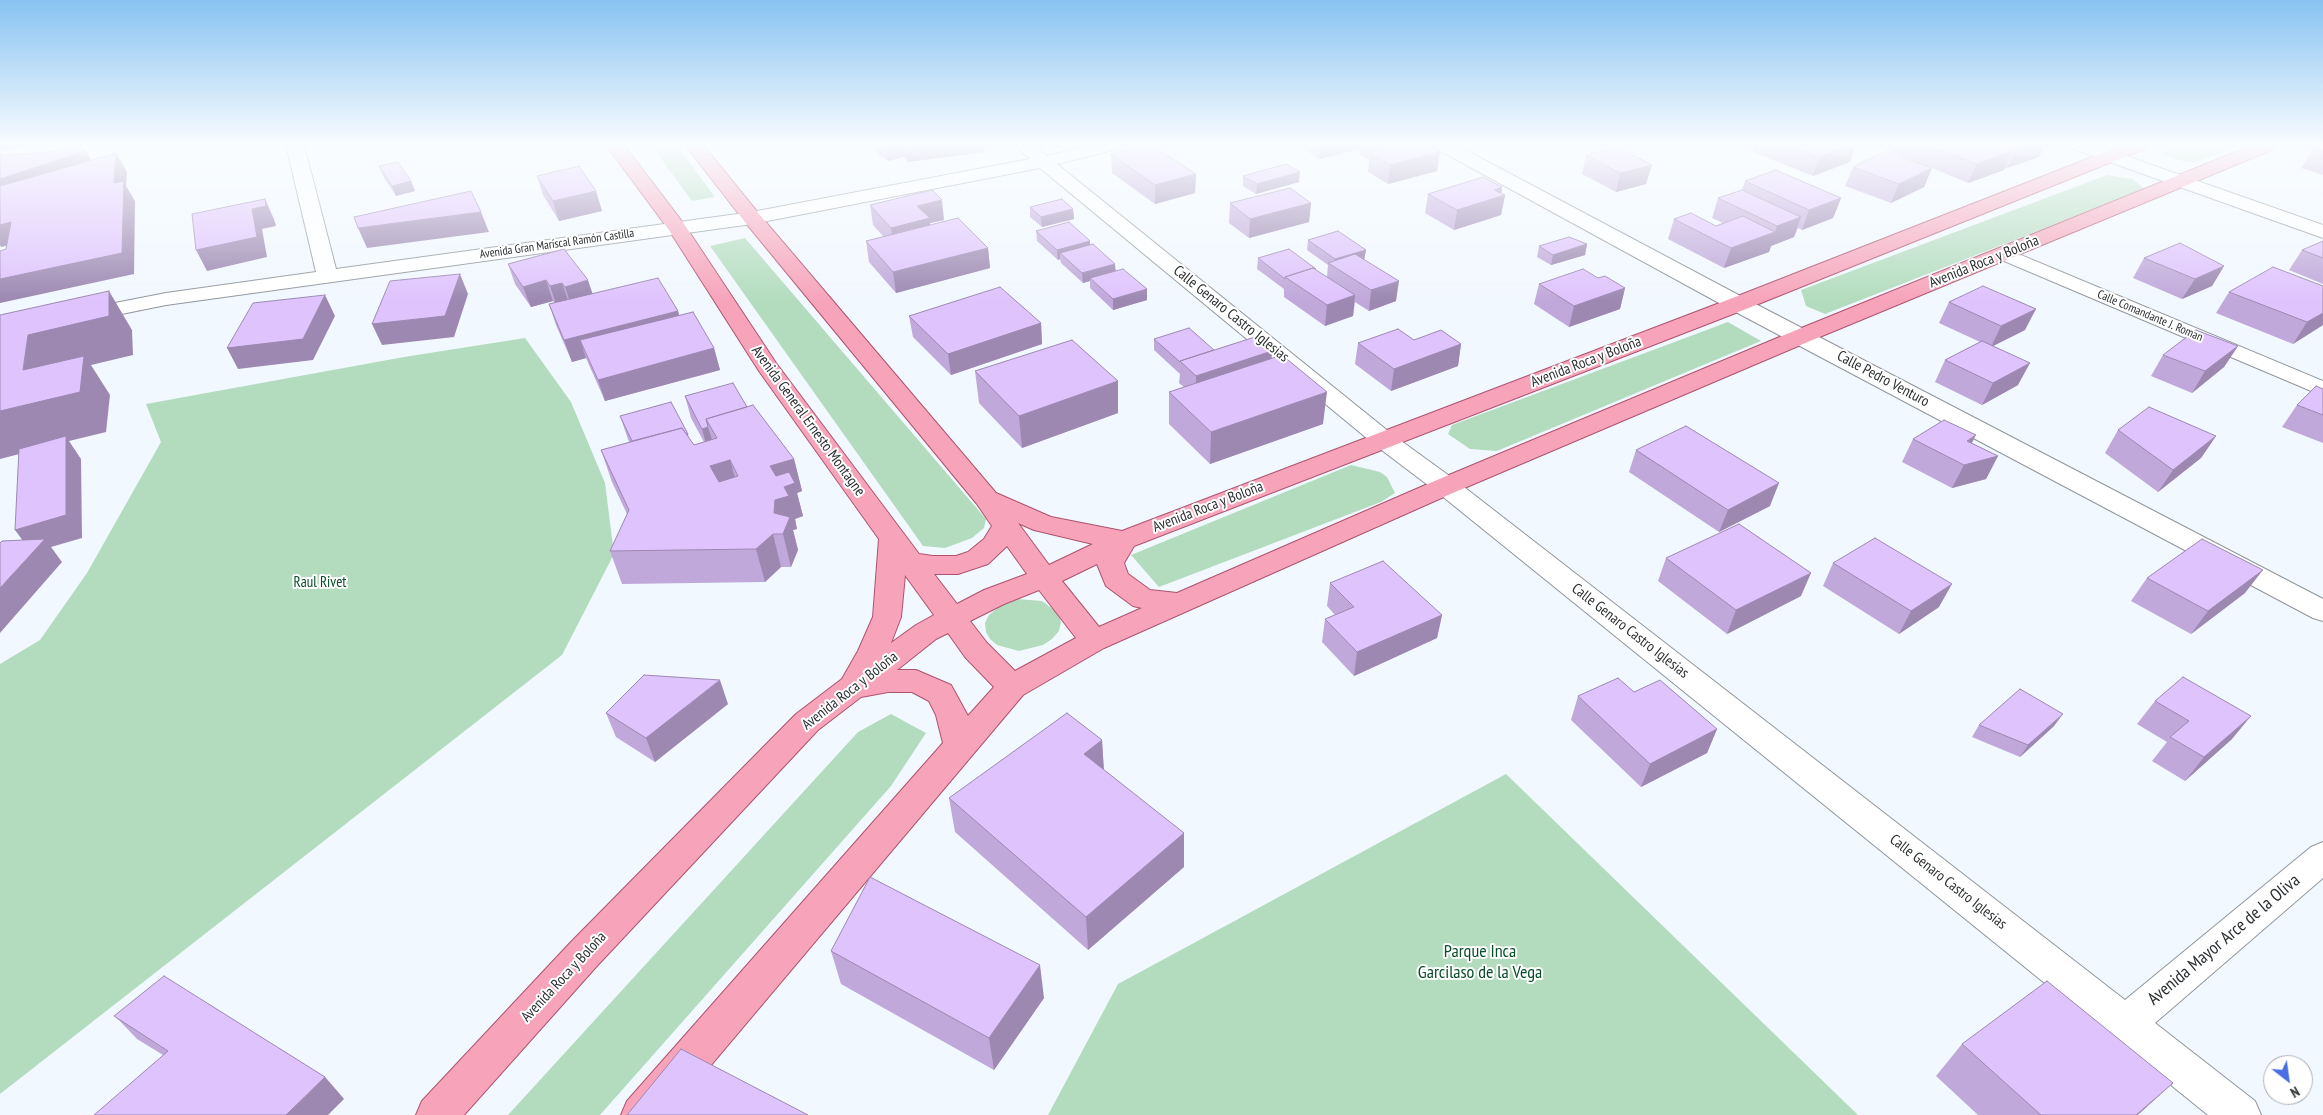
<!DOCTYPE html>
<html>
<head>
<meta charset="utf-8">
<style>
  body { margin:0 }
  #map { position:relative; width:2323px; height:1115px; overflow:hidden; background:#f2f8ff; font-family:"PT Sans Narrow",sans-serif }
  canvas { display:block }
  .north { position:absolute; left:2263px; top:1055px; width:50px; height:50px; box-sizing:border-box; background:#fff; border:1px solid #abacad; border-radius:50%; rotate:150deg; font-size:14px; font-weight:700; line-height:20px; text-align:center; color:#2c2f31 }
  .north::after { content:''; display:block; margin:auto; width:18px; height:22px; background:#4b6fe2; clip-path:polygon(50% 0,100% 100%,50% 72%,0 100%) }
</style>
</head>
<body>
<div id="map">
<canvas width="2323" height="1115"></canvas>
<div class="north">N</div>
</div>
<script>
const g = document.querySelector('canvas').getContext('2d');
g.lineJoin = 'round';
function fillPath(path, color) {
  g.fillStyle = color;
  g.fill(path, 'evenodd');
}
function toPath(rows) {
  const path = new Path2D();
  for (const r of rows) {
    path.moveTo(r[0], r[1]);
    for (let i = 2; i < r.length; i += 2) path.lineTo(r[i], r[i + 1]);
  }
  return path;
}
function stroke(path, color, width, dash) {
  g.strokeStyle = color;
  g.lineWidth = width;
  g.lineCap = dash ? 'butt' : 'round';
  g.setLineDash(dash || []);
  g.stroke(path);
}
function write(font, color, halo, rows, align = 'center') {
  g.font = font + ' "PT Sans Narrow",sans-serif';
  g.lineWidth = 4;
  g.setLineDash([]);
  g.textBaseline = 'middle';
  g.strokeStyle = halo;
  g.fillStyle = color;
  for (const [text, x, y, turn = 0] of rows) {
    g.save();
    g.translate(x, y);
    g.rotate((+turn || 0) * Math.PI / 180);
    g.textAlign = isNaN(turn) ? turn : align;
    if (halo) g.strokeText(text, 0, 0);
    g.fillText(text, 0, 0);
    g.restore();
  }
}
fillPath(toPath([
  [651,145,677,145,715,197,692,201],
  [2176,145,2243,145,2194,163,2177,160,2163,153],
  [2107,175,2132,179,2145,189,1825,314,1806,306,1801,290],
  [745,238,986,519,984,528,972,538,945,548,923,546,710,246],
  [1728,322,1761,341,1497,451,1470,449,1448,434,1452,425],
  [525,338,571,402,605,483,614,554,562,655,0,1094,0,664,40,640,87,573,161,442,146,404,404,357],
  [1351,465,1380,472,1387,477,1395,493,1381,502,1159,587,1131,555],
  [1017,599,1042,601,1058,613,1061,622,1059,631,1052,639,1043,645,1019,651,997,645,990,639,986,632,985,623,989,615,1005,602],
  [891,714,926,733,891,786,600,1115,508,1115,858,732],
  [1506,774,1858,1115,1048,1115,1118,984]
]), '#b3dcbe');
const minor = toPath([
  [286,145,304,145,336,269,752,212,1030,159,1014,145,1034,145,1047,156,1091,145,1121,145,1118,149,1057,164,1393,435,1455,480,2125,1000,2311,847,2323,842,2323,878,2155,1023,2255,1101,2261,1115,2208,1115,1437,492,1375,445,1040,168,752,224,166,305,82,322,74,321,71,316,74,311,166,293,316,272,286,145],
  [1434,145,1456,145,1746,299,2323,599,2323,621,2313,618,1730,309,1437,149,1434,145],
  [2070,145,2095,145,2323,225,2323,238,2073,149,2070,145],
  [2004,248,2323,381,2323,396,1997,258,1994,254,1997,250,2004,248]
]);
const major = toPath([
  [606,145,624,145,684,224,776,363,919,554,933,556,956,556,968,552,984,539,992,526,977,504,745,222,685,145,703,145,759,214,996,493,1051,517,1122,531,1730,299,2123,145,2147,145,2144,149,1746,309,1134,546,1124,563,1128,574,1150,590,1177,593,1437,480,1794,331,2253,145,2277,145,2274,149,1810,341,1455,492,1104,648,1023,695,669,1115,621,1115,627,1101,943,743,936,715,929,701,912,692,888,692,861,697,818,730,596,967,464,1115,416,1115,422,1101,570,943,796,714,842,679,858,651,873,617,879,539,759,371,669,230,606,145],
  [1018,523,1034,530,1093,544,1049,565,1018,523],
  [1007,546,1027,574,984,590,957,604,934,574,958,574,988,564,1007,546],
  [1097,564,1106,586,1133,606,1142,608,1099,627,1062,581,1097,564],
  [905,575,934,615,916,625,891,643,901,617,905,575],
  [1039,590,1076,638,1015,671,987,643,970,621,1004,604,1039,590],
  [948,633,965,657,994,687,968,716,951,685,916,670,897,670,936,639,948,633]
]);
stroke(minor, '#90969c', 2);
stroke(major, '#ad536d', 2);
fillPath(minor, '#fff');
fillPath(major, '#f7a4bb');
fillPath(toPath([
  [876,145,906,145,984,152,908,162,904,157,888,161,877,153],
  [1297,145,1429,145,1437,171,1388,184,1368,172,1369,160,1359,154,1359,149,1320,159],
  [1755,145,1856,145,1850,162,1813,176,1753,152],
  [1881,145,2045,145,2039,157,2007,168,2005,168,2004,170,1968,183,1932,168,1924,187,1891,203,1845,186,1853,167,1926,166,1880,147],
  [2323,145,2323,175,2301,168,2313,149],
  [1111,154,1196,174,1195,193,1155,204,1112,173],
  [1586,155,1646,184,1616,192,1582,174],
  [379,166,411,181,415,191,396,196,383,176],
  [537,176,596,191,602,211,559,221,543,195],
  [1243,176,1299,182,1256,194,1243,186],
  [1745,181,1841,198,1833,218,1802,230,1798,228,1794,237,1771,246,1769,252,1724,268,1668,239,1674,219,1716,226,1723,223,1712,218,1718,198,1742,190],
  [1501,193,1505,195,1501,215,1454,230,1425,213,1428,194],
  [1230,203,1311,203,1309,222,1249,238,1229,223],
  [870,205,944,220,930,223,930,225,988,248,990,268,896,293,869,262,866,241,884,237,873,225],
  [1030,207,1073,209,1074,219,1042,227,1030,217],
  [1036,231,1090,245,1147,300,1113,310,1090,288,1090,281,1083,283,1061,263,1060,259,1058,260,1037,241],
  [1308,240,1366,250,1364,259,1396,301,1369,311,1355,302,1353,316,1325,326,1284,297,1284,289,1257,269,1258,258,1327,277,1328,265,1307,250],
  [2323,241,2323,284,2289,270,2302,250],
  [1587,244,1585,255,1551,265,1537,257,1539,246],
  [2144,258,2224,266,2212,286,2182,299,2133,278],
  [508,264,592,294,678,311,679,315,714,348,720,370,605,401,586,358,572,362,556,325,549,304,554,303,553,301,531,307,515,284],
  [1598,278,1625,288,1620,309,1569,327,1534,304,1539,284],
  [2229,292,2323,325,2293,344,2216,313],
  [1949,302,2025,330,1993,346,2018,385,1982,405,1935,382,1945,360,1980,342,1939,323],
  [909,316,1041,323,1042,344,951,375,913,337],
  [1154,339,1214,350,1272,359,1323,424,1210,464,1169,424,1169,392,1184,387,1179,383,1180,374,1154,350],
  [1414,340,1461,344,1458,366,1391,391,1355,364,1358,343],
  [2238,346,2224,367,2192,393,2151,376,2163,355],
  [975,371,1118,381,1118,413,1022,448,979,403],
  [2323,389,2323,443,2282,427,2297,405],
  [685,396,747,407,794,459,802,491,797,493,803,516,795,519,797,529,793,530,798,550,791,567,781,567,765,582,622,584,610,551,627,514,612,482,601,450,629,442,620,416,688,434,689,438,694,445,704,442,691,418],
  [2118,430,2216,436,2201,458,2158,492,2105,453],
  [1913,439,1972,443,1998,456,1986,479,1952,488,1902,462],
  [1636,450,1770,506,1719,532,1629,472],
  [1666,558,1801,596,1727,634,1658,581],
  [1833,563,1939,607,1899,634,1823,586],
  [2147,578,2245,593,2191,634,2131,601],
  [1330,583,1442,615,1437,638,1354,676,1322,642,1325,619,1335,615,1327,606],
  [1634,692,1717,729,1707,753,1641,787,1571,720,1578,696],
  [2155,701,2232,739,2185,781,2152,761,2167,742,2137,724],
  [728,704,655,762,616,737,606,713],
  [1979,725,2054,726,2020,757,1972,737],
  [1102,740,1104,770,1184,867,1088,950,955,832,949,798],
  [831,951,1044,998,994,1070,841,984],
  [115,1016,325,1077,344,1099,163,1055,137,1039],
  [1962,1044,2139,1115,1978,1115,1936,1076]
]), '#c0a8da');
fillPath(toPath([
  [0,145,35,145,0,151],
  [885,145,902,145,904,157,888,161],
  [906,145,984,145,984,152,908,162],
  [1321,145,1360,145,1359,149,1320,159],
  [1423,145,1429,145,1428,155,1440,152,1437,171,1388,184,1390,165],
  [1853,145,1856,145,1850,162,1813,176,1820,157],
  [2029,145,2045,145,2039,157,2007,168,2015,150],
  [86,151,97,170,0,203,0,179],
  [2012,151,2004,170,1968,183,1977,164],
  [116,153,127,172,126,186,135,201,134,274,0,303,0,279,114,183],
  [1652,165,1646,184,1616,192,1620,173],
  [1932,168,1924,187,1891,203,1899,184],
  [1300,172,1299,182,1256,194,1257,184],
  [1196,174,1195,193,1155,204,1155,185],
  [411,181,415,191,396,196,392,186],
  [1502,187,1501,196,1505,195,1501,215,1454,230,1457,210,1494,190],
  [596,191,602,211,559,221,553,201],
  [1841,198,1833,218,1802,230,1809,210],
  [265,199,274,219,276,226,262,229,267,257,207,271,196,250],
  [942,200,944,220,930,223,932,238,894,248,891,228,917,206],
  [1311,203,1309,222,1249,238,1250,219],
  [1073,209,1074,219,1042,227,1041,217],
  [481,212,489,232,367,248,358,228],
  [1801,217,1794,237,1771,246,1769,252,1724,268,1731,248,1775,232,1777,226],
  [0,218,11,222,23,242,1,247,0,245],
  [1090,241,1090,251,1060,253,1060,259,1058,260,1057,250],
  [1587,244,1585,255,1551,265,1553,255],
  [988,248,990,268,896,293,893,272],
  [1366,250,1364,261,1334,267,1335,259],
  [1115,264,1116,274,1090,278,1090,281,1083,283,1082,273],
  [2224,266,2212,286,2182,299,2195,279],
  [460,274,468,294,454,337,382,345,372,324],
  [546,280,553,301,531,307,523,287],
  [588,280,595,301,572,308,565,287],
  [1399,281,1396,301,1369,311,1371,290],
  [562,283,569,303,557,307,550,286],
  [1625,288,1620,309,1569,327,1574,306],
  [1147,289,1147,300,1113,310,1113,299],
  [109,291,132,330,133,355,91,365,110,395,106,432,69,441,81,459,82,538,51,547,62,562,0,633,0,588,32,553,15,530,66,442,0,459,0,411,23,370,28,335],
  [325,295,335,316,313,360,238,369,227,348],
  [1355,295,1353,316,1325,326,1327,305],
  [2036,309,2025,330,1991,347,2001,326],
  [678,311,684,333,580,340,586,358,572,362,564,340],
  [2323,313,2323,325,2293,344,2307,322],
  [1041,323,1042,344,951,375,948,354],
  [1461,344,1458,366,1391,391,1394,369],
  [2238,346,2224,367,2192,393,2205,371],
  [714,348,720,370,605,401,598,380],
  [1272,351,1271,373,1196,398,1196,376],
  [2030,363,2018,385,1982,405,1993,383],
  [1118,381,1118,413,1022,448,1019,416],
  [1327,392,1323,424,1210,464,1211,432],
  [708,427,715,449,708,451,702,429],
  [1976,435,1964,458,1967,441],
  [2216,436,2201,458,2158,492,2173,470],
  [1998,456,1986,479,1952,488,1964,465],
  [794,459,802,491,797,493,803,516,795,519,797,529,793,530,798,550,791,567,783,534,774,513,770,466],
  [730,460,739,492,720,499,710,466],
  [1779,483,1770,506,1719,532,1728,510],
  [773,534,781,567,765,582,756,549],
  [2263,570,2245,593,2191,634,2208,611],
  [1811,573,1801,596,1727,634,1736,610],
  [1952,584,1939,607,1899,634,1911,611],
  [1442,615,1437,638,1354,676,1357,652],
  [720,680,728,704,655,762,646,738],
  [2063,714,2054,726,2020,757,2028,745],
  [2251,716,2232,739,2185,781,2204,757],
  [1717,729,1707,753,1641,787,1650,764],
  [1102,740,1104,774,1084,754],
  [1184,833,1184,867,1088,950,1086,917],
  [1040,965,1044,998,994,1070,989,1038],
  [325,1077,344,1099,328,1115,286,1115],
  [2173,1083,2139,1114,2136,1115]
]), '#9c88b1');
const building = toPath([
  [1146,145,1152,145,1196,174,1155,185,1111,154,1146,145],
  [1377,145,1428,145,1440,152,1390,165,1370,153,1385,149,1377,145],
  [1788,145,1853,145,1820,157,1788,145],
  [1928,145,1997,145,2012,151,1977,164,1928,145],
  [2004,145,2029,145,2015,150,2004,145],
  [2323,145,2323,152,2313,149,2323,145],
  [73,146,86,151,0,179,0,155,52,152,73,146],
  [1617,147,1652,165,1620,173,1586,155,1617,147],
  [1885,151,1932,168,1899,184,1853,167,1885,151],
  [116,153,114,183,124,181,122,253,0,279,0,251,6,249,11,222,0,225,0,186,116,153],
  [398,162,411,181,392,186,379,166,398,162],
  [1286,164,1300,172,1257,184,1243,176,1286,164],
  [579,166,596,191,553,201,537,176,579,166],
  [1776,170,1841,198,1809,210,1745,181,1776,170],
  [1483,177,1502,187,1494,190,1505,195,1457,210,1428,194,1483,177],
  [1290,188,1311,203,1250,219,1230,203,1290,188],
  [932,190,942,200,917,206,930,218,891,228,870,205,932,190],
  [1742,190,1801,217,1777,226,1718,198,1742,190],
  [471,191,481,212,358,228,354,217,471,191],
  [265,199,266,206,252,209,257,237,196,250,192,214,265,199],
  [1062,199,1073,209,1041,217,1030,207,1062,199],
  [1691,213,1716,226,1743,216,1775,232,1731,248,1674,219,1691,213],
  [958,218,988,248,893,272,866,241,958,218],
  [1069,222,1090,241,1057,250,1036,231,1069,222],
  [1338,231,1366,250,1335,259,1308,240,1338,231],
  [1569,237,1587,244,1553,255,1539,246,1569,237],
  [2323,241,2323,258,2302,250,2323,241],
  [2180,243,2224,266,2195,279,2144,258,2180,243],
  [1093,244,1115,264,1082,273,1060,253,1093,244],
  [564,249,588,280,565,287,562,283,550,286,546,280,523,287,508,264,564,249],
  [1289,249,1316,269,1313,268,1285,277,1285,279,1258,258,1289,249],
  [1355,254,1399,281,1371,290,1328,263,1355,254],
  [2273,267,2323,286,2323,313,2307,322,2229,292,2273,267],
  [1313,268,1355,295,1327,305,1285,277,1313,268],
  [1123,269,1147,289,1113,299,1090,278,1123,269],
  [1583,269,1598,278,1605,276,1625,288,1574,306,1539,284,1583,269],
  [460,274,445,316,372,324,390,281,460,274],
  [658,278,678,311,564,340,549,304,658,278],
  [1983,286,2036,309,2001,326,1949,302,1983,286],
  [1000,287,1041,323,948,354,909,316,1000,287],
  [109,291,109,316,28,335,23,370,84,356,80,392,0,411,0,315,109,291],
  [325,295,303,339,227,348,253,303,325,295],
  [693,312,714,348,598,380,580,340,693,312],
  [1189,328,1214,350,1180,361,1180,362,1154,339,1189,328],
  [1398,329,1414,340,1441,330,1461,344,1394,369,1358,343,1398,329],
  [2196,330,2238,346,2205,371,2163,355,2196,330],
  [1255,337,1272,351,1196,376,1180,361,1255,337],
  [1072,340,1118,381,1019,416,975,371,1072,340],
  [1982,341,2030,363,1993,383,1945,360,1982,341],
  [1282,355,1327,392,1211,432,1169,392,1282,355],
  [733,383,747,407,706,419,708,427,702,429,685,396,733,383],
  [2316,386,2323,389,2323,415,2297,405,2316,386],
  [671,402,688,434,687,435,682,428,632,441,620,416,671,402],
  [753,405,794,459,770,466,776,476,789,472,795,483,784,487,789,496,775,500,774,513,790,517,783,534,773,534,756,549,610,551,629,510,601,450,682,428,694,445,717,438,706,419,753,405],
  [730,460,738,476,719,482,710,466,730,460],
  [2149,407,2216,436,2173,470,2118,430,2149,407],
  [1944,420,1976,435,1967,441,1998,456,1964,465,1913,439,1944,420],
  [1686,426,1779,483,1728,510,1636,450,1686,426],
  [66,436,66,515,15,530,19,449,66,436],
  [1739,524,1811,573,1736,610,1666,558,1739,524],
  [1875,538,1952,584,1911,611,1833,563,1875,538],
  [45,539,0,588,0,543,2,541,45,539],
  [2202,539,2263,570,2208,611,2147,578,2202,539],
  [1383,561,1442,615,1357,652,1325,619,1354,607,1330,583,1383,561],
  [644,675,720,680,646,738,606,713,644,675],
  [2183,677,2251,716,2204,757,2170,737,2189,721,2155,701,2183,677],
  [1618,678,1634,692,1660,680,1717,729,1650,764,1578,696,1618,678],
  [2020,689,2063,714,2028,745,1979,725,2020,689],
  [1067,713,1102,740,1084,754,1184,833,1086,917,949,798,1067,713],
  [870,877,1040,965,989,1038,831,951,870,877],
  [164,976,325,1077,286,1115,94,1115,168,1051,114,1016,164,976],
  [2047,981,2173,1083,2136,1115,2041,1115,1962,1044,2047,981],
  [681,1049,808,1115,627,1115,681,1049]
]);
fillPath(building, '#dfc3fd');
stroke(building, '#9c88b1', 1);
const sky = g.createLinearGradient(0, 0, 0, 301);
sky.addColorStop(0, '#88c3f1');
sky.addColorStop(0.48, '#f9fcff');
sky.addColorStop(1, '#f9fcff00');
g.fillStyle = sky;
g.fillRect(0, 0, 2323, 301);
write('12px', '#2c2f31', '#fff', [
  ["Avenida Gran Maríscal Ramón Castilla",557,244,-8],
  ["Calle Comandante J. Roman",2150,316,23]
]);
write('15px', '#2c2f31', '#fff', [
  ["Avenida Roca y Boloña",1984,262,-22],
  ["Calle Genaro Castro Iglesias",1231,314,39],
  ["Avenida Roca y Boloña",1586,362,-21],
  ["Calle Pedro Venturo",1883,379,28],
  ["Avenida General Ernesto Montagne",808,421,54],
  ["Avenida Roca y Boloña",1208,507,-21],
  ["Calle Genaro Castro Iglesias",1630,631,38],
  ["Avenida Roca y Boloña",850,691,-38],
  ["Calle Genaro Castro Iglesias",1948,882,38],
  ["Avenida Roca y Boloña",564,977,-47]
]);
write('15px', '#084d27', '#fff', [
  ["Raul Rivet",320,583]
]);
write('18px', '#2c2f31', '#fff', [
  ["Avenida Mayor Arce de la Oliva",2224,940,-40]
]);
write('18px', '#084d27', '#fff', [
  ["Parque Inca",1480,952],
  ["Garcilaso de la Vega",1480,973]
]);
</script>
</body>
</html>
